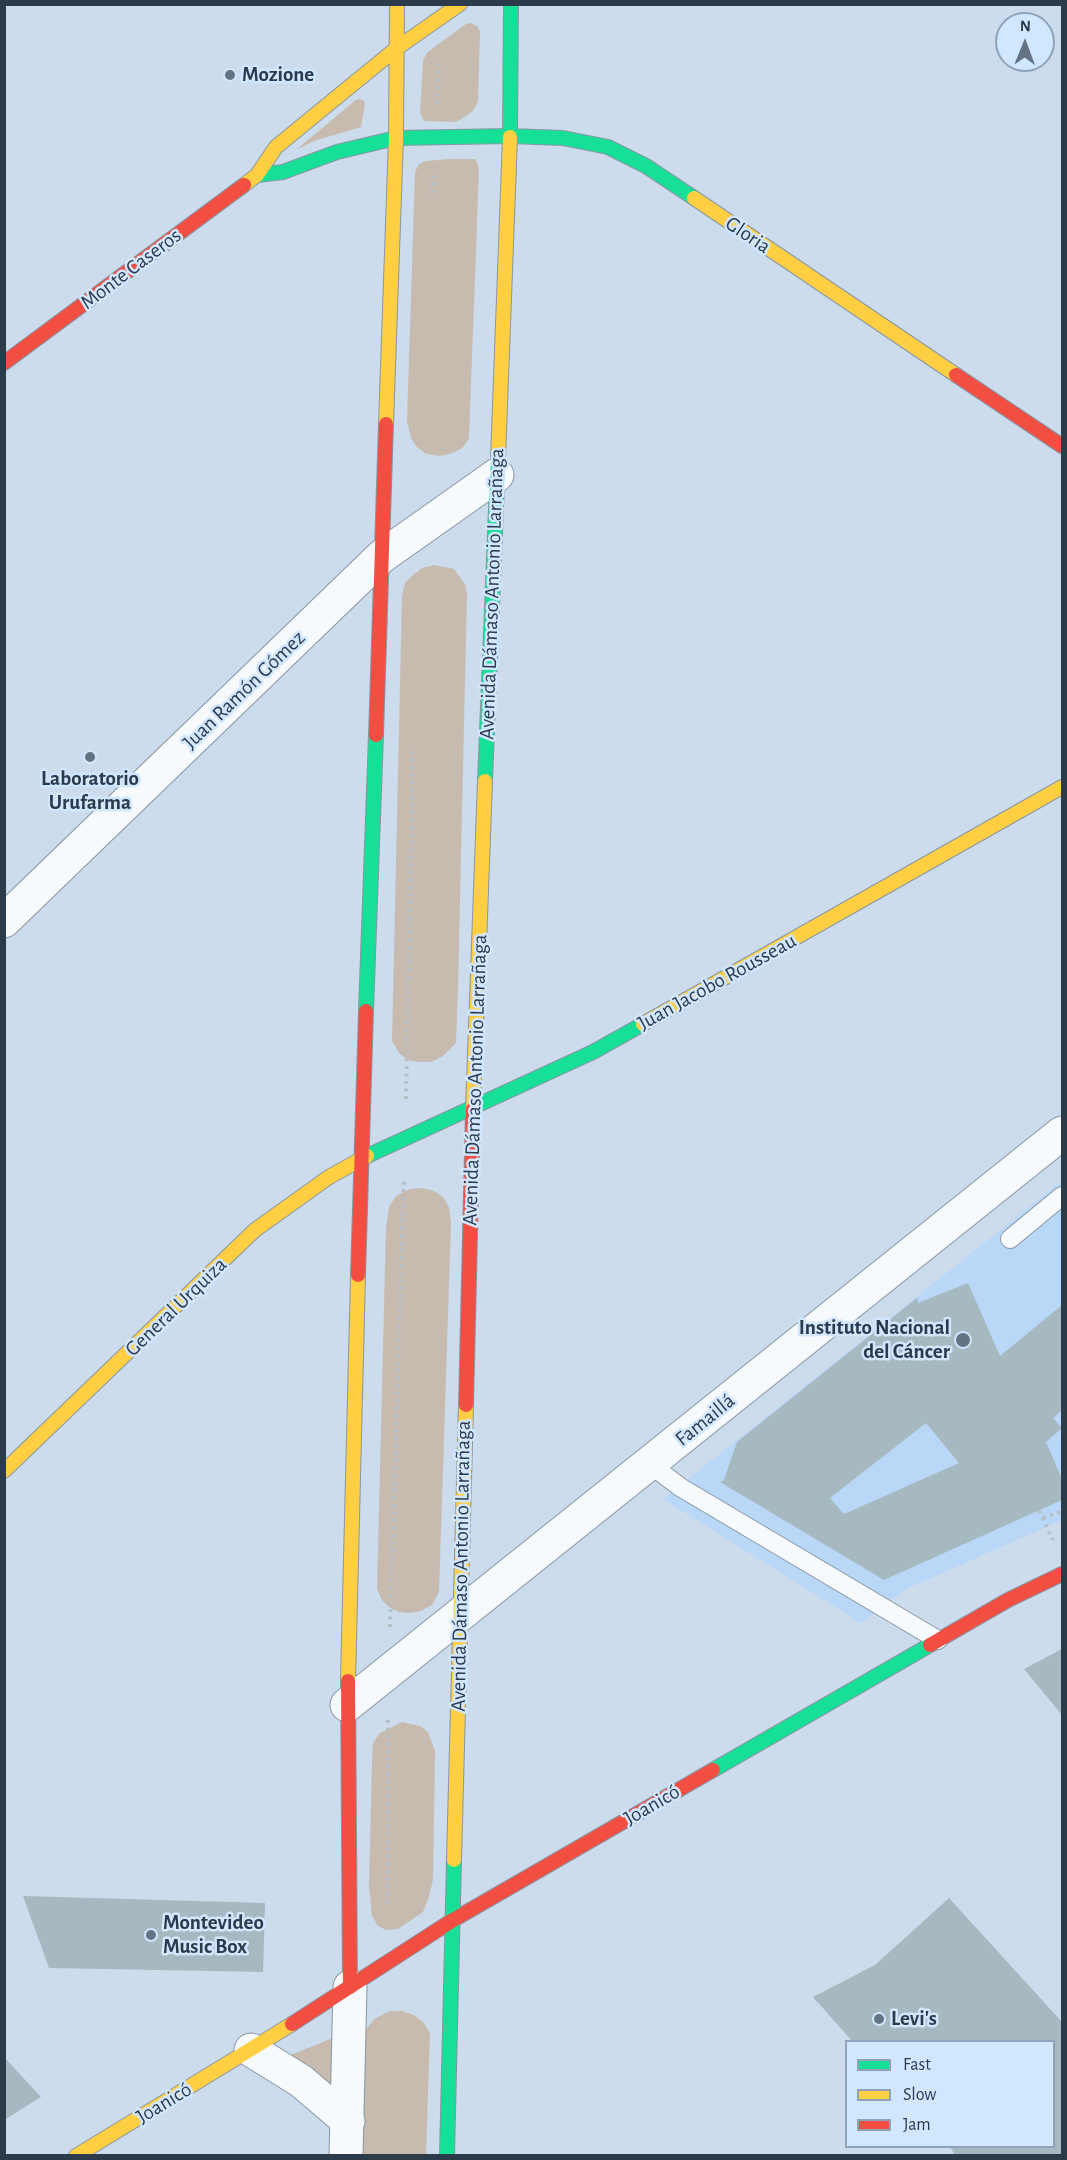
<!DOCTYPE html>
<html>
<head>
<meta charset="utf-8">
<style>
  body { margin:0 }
  #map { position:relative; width:1067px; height:2160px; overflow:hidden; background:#ccdced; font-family:"Alegreya Sans",sans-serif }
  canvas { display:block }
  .frame { position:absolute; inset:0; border:6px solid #2c3b4a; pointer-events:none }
  .legend { position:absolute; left:845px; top:2040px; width:210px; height:108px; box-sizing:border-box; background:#d1e7ff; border:2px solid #8fa2b7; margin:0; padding:8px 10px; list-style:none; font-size:18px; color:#2c3b4a }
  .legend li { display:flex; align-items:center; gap:12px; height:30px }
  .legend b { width:30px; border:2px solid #8fa2b7 }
  .north { position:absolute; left:995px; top:12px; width:60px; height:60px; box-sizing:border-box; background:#d1e7ff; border:2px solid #8fa2b7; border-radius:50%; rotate:1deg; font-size:16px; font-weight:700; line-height:24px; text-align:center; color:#2c3b4a }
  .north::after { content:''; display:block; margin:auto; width:21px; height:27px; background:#647383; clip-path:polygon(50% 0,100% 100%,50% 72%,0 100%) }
</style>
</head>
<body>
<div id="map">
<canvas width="1067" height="2160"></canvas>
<div class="frame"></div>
<ul class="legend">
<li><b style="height:8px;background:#16e098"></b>Fast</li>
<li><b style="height:8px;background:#ffcf43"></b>Slow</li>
<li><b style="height:8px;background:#f24e42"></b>Jam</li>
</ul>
<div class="north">N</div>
</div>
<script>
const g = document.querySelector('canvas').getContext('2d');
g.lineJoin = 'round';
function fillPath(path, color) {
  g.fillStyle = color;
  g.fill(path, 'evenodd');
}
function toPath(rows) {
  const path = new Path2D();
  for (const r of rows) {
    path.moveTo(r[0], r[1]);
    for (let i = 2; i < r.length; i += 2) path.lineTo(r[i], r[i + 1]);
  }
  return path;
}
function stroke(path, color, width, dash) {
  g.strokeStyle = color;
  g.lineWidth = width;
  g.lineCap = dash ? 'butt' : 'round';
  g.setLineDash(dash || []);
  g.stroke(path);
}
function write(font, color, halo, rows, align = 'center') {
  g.font = font + ' "Alegreya Sans",sans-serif';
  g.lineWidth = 5;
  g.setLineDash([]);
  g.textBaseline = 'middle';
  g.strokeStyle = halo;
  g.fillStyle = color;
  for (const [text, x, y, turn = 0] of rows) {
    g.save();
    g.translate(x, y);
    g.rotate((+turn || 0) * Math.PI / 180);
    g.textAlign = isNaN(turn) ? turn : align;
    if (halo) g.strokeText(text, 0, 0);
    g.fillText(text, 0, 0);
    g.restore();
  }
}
fillPath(toPath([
  [1062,1181,1062,1520,906,1589,861,1623,663,1499]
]), '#b9d7f7');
fillPath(toPath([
  [471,23,477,26,480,31,478,101,473,111,460,120,455,122,424,121,420,113,423,61,427,53,433,48,466,24],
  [357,99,363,100,365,103,361,127,314,141,296,150],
  [450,159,475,159,479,168,469,439,462,448,453,453,440,456,426,454,417,447,411,438,407,421,415,172,419,164,426,161],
  [434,565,454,569,465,584,467,594,458,986,456,1043,443,1056,431,1062,418,1062,408,1060,399,1053,392,1041,402,596,405,583,413,575,422,568],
  [422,1188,434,1191,443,1197,449,1207,451,1223,439,1592,432,1605,421,1611,409,1613,399,1612,389,1607,382,1600,377,1589,386,1226,389,1207,396,1196,410,1189],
  [402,1722,420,1726,428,1732,435,1751,433,1880,429,1896,423,1912,398,1929,386,1930,378,1926,372,1916,369,1885,372,1761,373,1743,380,1733],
  [390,2011,402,2011,414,2015,423,2022,430,2033,426,2155,361,2156,363,2034,374,2019],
  [338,2036,337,2089,286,2057]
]), '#c6bbae');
fillPath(toPath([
  [968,1283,1000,1356,1062,1305,1062,1410,1053,1418,1062,1428,1046,1442,1062,1479,1062,1500,884,1580,720,1482,724,1480,737,1442,917,1298,918,1303],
  [926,1423,959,1463,844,1514,830,1498],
  [1062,1649,1062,1715,1024,1669],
  [23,1896,265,1903,263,1972,49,1968],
  [949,1898,1062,2022,1062,2156,951,2156,954,2153,949,2146,1054,2146,1054,2042,853,2042,813,1997,875,1965],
  [4,2057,41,2097,4,2120]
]), '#a6b9c0');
const lane = toPath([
  [1010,1239,1062,1196],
  [650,1464,680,1487,938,1640]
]);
const street = toPath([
  [4,921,381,557,497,475],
  [347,1705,1062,1133],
  [251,2050,301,2081,348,2121],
  [346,2156,350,1987]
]);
const fast = toPath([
  [510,137,511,4],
  [257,175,283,172,337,152,396,138,510,136,563,138,608,147,646,166,694,198],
  [485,781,498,459],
  [366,1011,376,735],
  [367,1156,593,1052,643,1024],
  [713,1770,930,1645],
  [447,2156,454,1860]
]);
const slow = toPath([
  [244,185,257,175,276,147,397,48,460,4],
  [694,198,956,375],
  [386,424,396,138,397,4],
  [498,459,510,137],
  [643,1024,1062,787],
  [473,1109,485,781],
  [4,1471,255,1230,329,1177,367,1156],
  [348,1681,358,1275],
  [454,1860,466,1405],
  [76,2156,292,2024]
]);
const jam = toPath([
  [4,363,244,185],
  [956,375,1062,446],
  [376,735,386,424],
  [358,1275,366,1011],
  [466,1405,473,1109],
  [930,1645,1008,1600,1062,1574],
  [348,1681,350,1987],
  [292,2024,453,1920,713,1770]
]);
stroke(lane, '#8896a4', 20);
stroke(street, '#8896a4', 35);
stroke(fast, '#8896a4', 16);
stroke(slow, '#8896a4', 16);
stroke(jam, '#8896a4', 16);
stroke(toPath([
  [438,104,439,60],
  [432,193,435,171],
  [406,1099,413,746],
  [1039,1511,1053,1540],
  [1043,1518,1062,1511],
  [390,1627,404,1178],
  [387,1903,388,1718]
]), '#b7bec6', 4, [3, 4.5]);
stroke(lane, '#f7fafc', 18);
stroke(street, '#f7fafc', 33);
stroke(fast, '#16e098', 14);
stroke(slow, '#ffcf43', 14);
stroke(jam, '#f24e42', 14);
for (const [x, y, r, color] of [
  [230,75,6,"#647383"],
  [90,757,6,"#647383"],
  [963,1340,8,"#647383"],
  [151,1935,6,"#647383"],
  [879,2019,6,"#647383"]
]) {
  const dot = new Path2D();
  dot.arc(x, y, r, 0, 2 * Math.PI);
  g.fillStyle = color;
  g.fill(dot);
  stroke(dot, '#d1e7ff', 2);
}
write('bold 21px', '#2c3b4a', '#d1e7ff', [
  ["Mozione",242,75],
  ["Laboratorio",90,779,"center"],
  ["Urufarma",90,803,"center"],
  ["Instituto Nacional",950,1328,"right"],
  ["del Cáncer",950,1352,"right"],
  ["Montevideo",163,1923],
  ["Music Box",163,1947],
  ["Levi's",891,2019]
], 'left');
write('21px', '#2c3b4a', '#d1e7ff', [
  ["Gloria",748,235,34],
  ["Monte Caseros",131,269,-37],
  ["Avenida Dámaso Antonio Larrañaga",492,594,-88],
  ["Juan Ramón Gómez",244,690,-44],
  ["Juan Jacobo Rousseau",717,982,-29],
  ["Avenida Dámaso Antonio Larrañaga",475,1080,-88],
  ["General Urquiza",176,1307,-44],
  ["Famaillá",705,1420,-39],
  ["Avenida Dámaso Antonio Larrañaga",461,1566,-89],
  ["Joanicó",652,1805,-30],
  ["Joanicó",164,2103,-31]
]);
</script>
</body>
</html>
